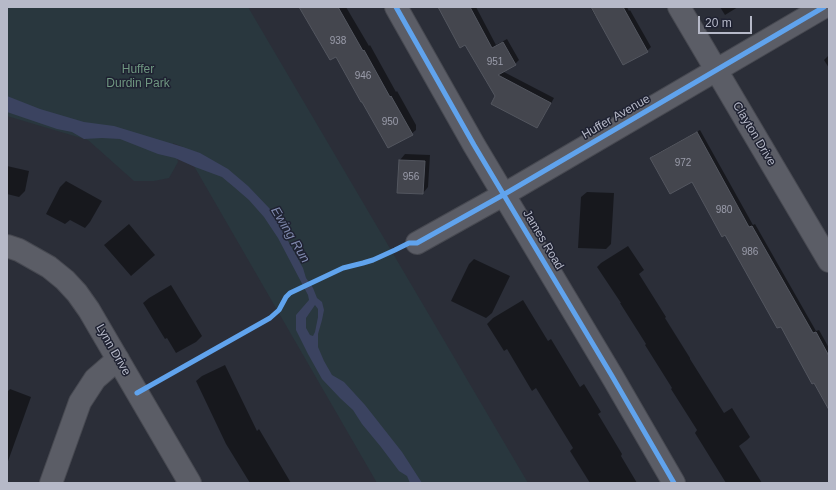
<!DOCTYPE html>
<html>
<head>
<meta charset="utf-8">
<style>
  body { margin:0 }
  #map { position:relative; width:836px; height:490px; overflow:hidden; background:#2b2e38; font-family:Arial,sans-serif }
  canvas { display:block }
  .frame { position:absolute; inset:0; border:8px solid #b6b9c8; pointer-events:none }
  .scale { position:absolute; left:698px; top:16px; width:54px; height:18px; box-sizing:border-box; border:2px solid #b6b9c8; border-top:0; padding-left:5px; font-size:12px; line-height:14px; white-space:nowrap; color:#b6b9c8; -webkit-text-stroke:3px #1f2232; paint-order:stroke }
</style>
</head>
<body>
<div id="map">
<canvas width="836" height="490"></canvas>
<div class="frame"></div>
<div class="scale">20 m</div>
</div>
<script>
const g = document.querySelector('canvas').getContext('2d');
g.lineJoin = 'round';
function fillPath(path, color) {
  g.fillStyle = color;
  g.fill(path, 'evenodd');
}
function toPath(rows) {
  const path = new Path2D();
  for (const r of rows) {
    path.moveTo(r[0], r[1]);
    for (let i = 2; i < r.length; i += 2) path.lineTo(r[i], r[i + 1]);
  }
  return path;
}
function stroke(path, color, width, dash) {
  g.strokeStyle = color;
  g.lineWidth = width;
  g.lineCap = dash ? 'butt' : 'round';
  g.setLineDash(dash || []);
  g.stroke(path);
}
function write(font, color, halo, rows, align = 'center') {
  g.font = font + ' Arial,sans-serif';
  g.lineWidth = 3;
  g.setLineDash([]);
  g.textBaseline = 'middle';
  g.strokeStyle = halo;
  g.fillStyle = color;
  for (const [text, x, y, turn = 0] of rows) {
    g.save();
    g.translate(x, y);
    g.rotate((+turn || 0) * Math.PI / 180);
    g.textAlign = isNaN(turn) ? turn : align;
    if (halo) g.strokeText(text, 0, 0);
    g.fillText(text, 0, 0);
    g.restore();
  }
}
fillPath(toPath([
  [7,7,248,7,528,483,377,483,183,147,173,143,178,162,169,178,154,181,134,181,88,140,7,116]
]), '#29373e');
fillPath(toPath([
  [7,96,40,109,84,122,114,126,183,147,200,153,228,169,248,186,270,209,282,230,303,268,306,278,313,288,317,298,322,302,324,310,322,320,318,334,318,347,324,361,332,375,344,382,365,405,402,452,422,483,410,483,407,476,399,471,381,447,362,424,353,410,340,398,322,379,308,354,296,330,296,315,309,300,308,295,278,238,264,217,249,200,234,187,222,177,195,167,175,158,158,154,120,139,102,138,84,139,72,132,57,129,7,112],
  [315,305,318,309,318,317,315,332,313,336,310,335,306,328,306,318]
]), '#3b4360');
fillPath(toPath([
  [300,7,346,7,369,46,370,45,396,92,397,91,416,125,416,130,410,135,336,56],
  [439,7,476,7,496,45,507,39,519,60,515,64,502,71,554,98,540,123,537,127,497,96,466,43],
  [590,7,627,7,629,11,630,10,651,47,647,51,597,16,596,17],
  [720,7,738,7,725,15],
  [829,55,829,68,824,60],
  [700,130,753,225,755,224,816,331,819,330,829,348,829,408,781,325,693,181,651,158,654,155],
  [405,154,430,155,428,187,423,193,398,192,400,160],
  [7,166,29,171,25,191,19,197,7,194],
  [66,181,102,201,90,222,85,228,70,220,65,224,46,214,60,187],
  [587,192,614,193,611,244,606,249,578,248,581,197],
  [129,224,155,255,131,276,104,245],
  [628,246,644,270,639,274,666,317,665,318,690,358,690,359,724,413,732,408,750,437,747,440,739,446,762,483,726,483,695,433,697,430,671,389,672,388,645,345,646,344,620,303,621,303,597,267,601,263],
  [474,259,510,276,492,313,486,318,451,301,469,264],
  [171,285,202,336,196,342,176,353,167,338,165,339,143,303,149,298],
  [523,300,548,341,551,339,580,387,584,384,601,412,598,414,622,454,621,456,637,483,590,483,570,451,573,448,536,388,532,391,507,349,504,351,487,324,493,318],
  [225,365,257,431,259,429,291,483,250,483,226,444,196,381,202,376],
  [10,389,31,397,7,464,7,392]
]), '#0007');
const building = toPath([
  [299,7,338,7,363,51,364,50,390,97,391,96,413,135,388,148,362,102,361,102,336,57,330,60,299,7],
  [438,7,470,7,492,48,503,42,516,65,498,75,551,103,537,128,491,104,495,96,465,45,460,48,438,7],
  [591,7,623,7,648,52,623,65,591,7],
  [697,132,749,227,752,226,813,333,816,332,829,356,829,410,814,383,812,384,781,327,777,328,725,235,722,237,692,182,670,194,650,158,697,132],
  [399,160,425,161,423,194,397,193,399,160]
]);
fillPath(building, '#44464e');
stroke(building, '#53565f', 1);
const minor = toPath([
  [396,7,474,145,612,376,674,483],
  [679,7,829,261],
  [417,243,503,195,824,7],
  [7,246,19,250,49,267,65,280,77,293,89,310,190,483],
  [51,483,80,402,95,379,118,359]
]);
stroke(minor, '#474951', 24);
stroke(minor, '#5b5d66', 22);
stroke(toPath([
  [396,7,474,145,612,376,674,483],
  [137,393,270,318,279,310,286,297,290,293,343,268,363,263,373,260,395,250,409,243,417,243,503,195,824,7]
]), '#60a3ed', 5);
write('10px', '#9a9caa', null, [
  ["938",338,41],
  ["951",495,62],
  ["946",363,76],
  ["950",390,122],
  ["972",683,163],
  ["956",411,177],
  ["980",724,210],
  ["986",750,252]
]);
write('12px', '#6f9781', '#1f2232', [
  ["Huffer",138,70],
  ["Durdin Park",138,84]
]);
write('12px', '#b6b9c8', '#1f2232', [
  ["Huffer Avenue",616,117,-30],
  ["Clayton Drive",754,134,59],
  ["James Road",543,240,59],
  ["Lynn Drive",113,350,60]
]);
write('italic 13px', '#7f89ad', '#1f2232', [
  ["Ewing Run",290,235,59]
]);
</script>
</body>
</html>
